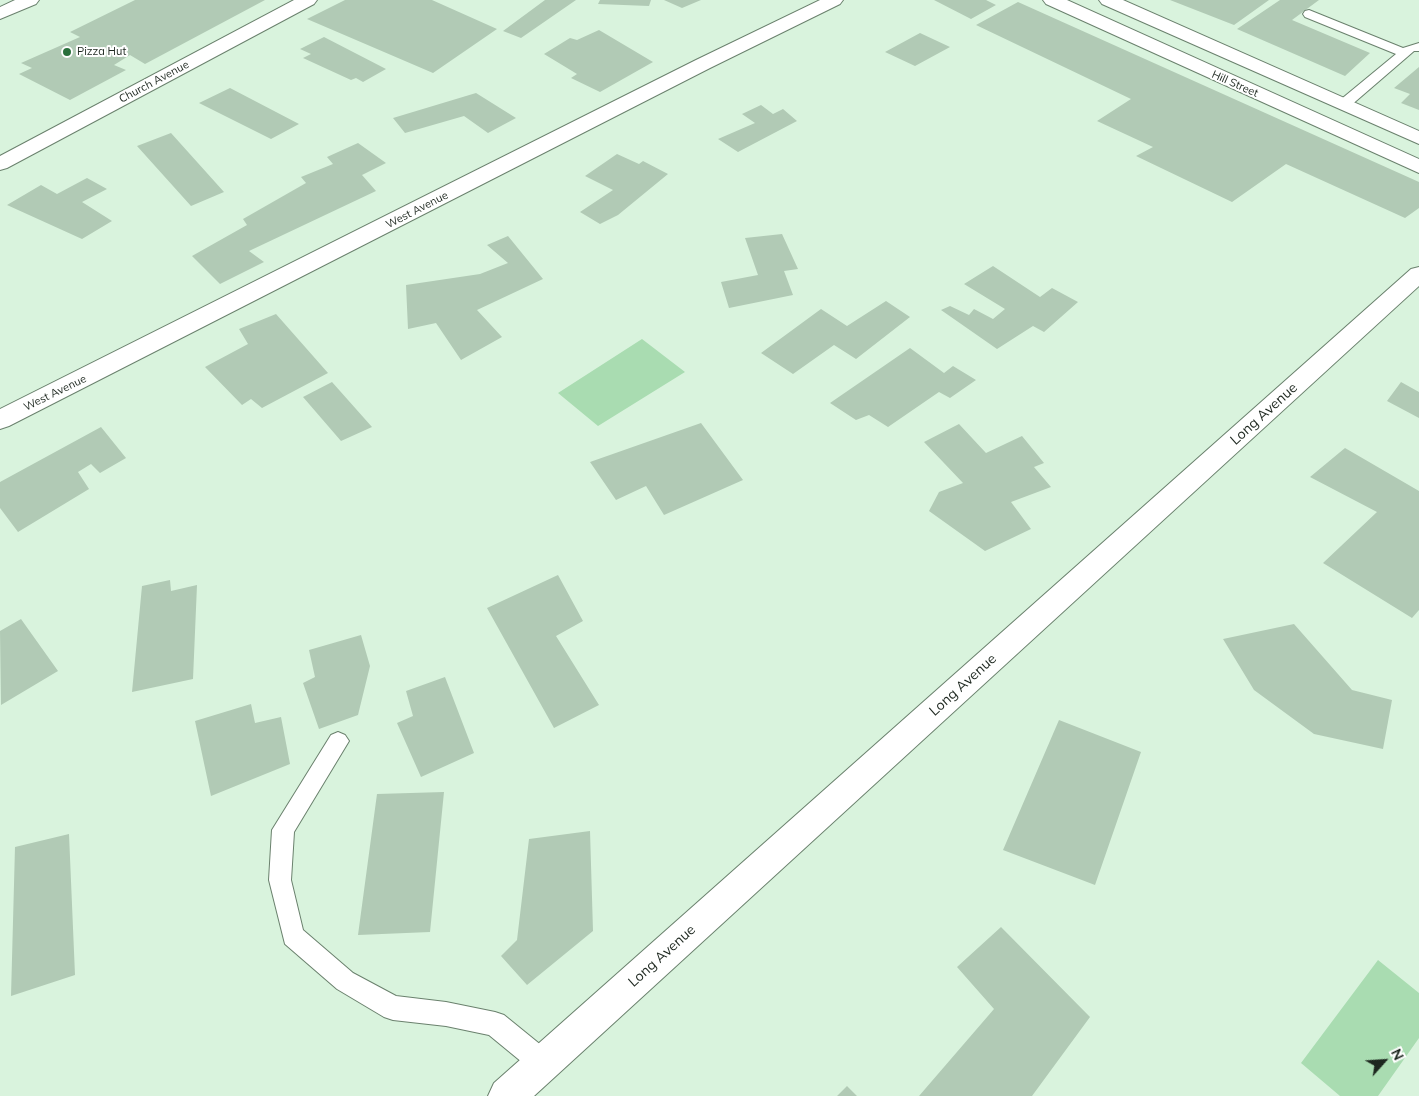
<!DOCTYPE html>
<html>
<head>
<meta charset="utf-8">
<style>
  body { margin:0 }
  #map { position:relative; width:1419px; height:1096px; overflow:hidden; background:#d9f3dd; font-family:Mulish,sans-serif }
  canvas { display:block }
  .north { position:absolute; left:1359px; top:1036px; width:50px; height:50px; -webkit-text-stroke:4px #fff; paint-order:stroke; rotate:64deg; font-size:14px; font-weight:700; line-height:20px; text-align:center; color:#1d271f }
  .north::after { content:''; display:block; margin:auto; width:18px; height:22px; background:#1d271f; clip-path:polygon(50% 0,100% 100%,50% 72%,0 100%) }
</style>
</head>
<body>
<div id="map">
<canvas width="1419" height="1096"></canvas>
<div class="north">N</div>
</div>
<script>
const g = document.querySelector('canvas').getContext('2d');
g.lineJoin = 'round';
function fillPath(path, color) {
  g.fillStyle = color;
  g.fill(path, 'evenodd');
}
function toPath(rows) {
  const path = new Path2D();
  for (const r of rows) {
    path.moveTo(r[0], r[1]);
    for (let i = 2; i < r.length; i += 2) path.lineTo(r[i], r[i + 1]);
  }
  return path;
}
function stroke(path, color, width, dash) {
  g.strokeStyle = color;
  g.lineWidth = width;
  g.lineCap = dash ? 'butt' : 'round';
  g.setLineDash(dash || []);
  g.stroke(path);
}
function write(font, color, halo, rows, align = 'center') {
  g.font = font + ' Mulish,sans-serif';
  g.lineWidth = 4;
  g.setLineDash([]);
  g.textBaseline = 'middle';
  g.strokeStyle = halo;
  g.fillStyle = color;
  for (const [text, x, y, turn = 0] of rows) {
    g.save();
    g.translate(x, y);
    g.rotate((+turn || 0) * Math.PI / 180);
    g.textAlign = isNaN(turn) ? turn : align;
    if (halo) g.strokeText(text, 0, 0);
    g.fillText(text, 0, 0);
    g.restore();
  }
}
fillPath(toPath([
  [642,339,685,372,598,426,558,393],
  [1378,960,1419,993,1419,1038,1378,1096,1340,1096,1301,1063]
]), '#a9dcb1');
fillPath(toPath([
  [135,0,265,0,145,64,130,55,114,65,126,70,70,100,19,74,32,68,21,63,80,37,70,32],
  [345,0,432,0,497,29,433,73,307,19],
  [545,0,576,0,521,38,503,31],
  [600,0,651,0,649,6,598,4],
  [664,0,701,0,682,8],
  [934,0,986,0,996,5,971,19],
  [1170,0,1269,0,1234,25],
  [1280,0,1319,0,1292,20,1370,53,1345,76,1237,29],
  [1018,2,1419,182,1419,208,1405,218,1286,164,1232,202,1136,156,1153,147,1097,121,1131,99,976,25],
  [599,30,653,62,600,92,571,78,577,74,544,54,570,38,577,40],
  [920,33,950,47,915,66,885,52],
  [324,37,386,69,363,82,356,78,351,80,303,58,311,54,300,49],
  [1419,67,1419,110,1401,103,1410,94,1394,88],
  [230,88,299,124,271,139,199,103],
  [476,93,516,118,488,133,464,116,405,133,393,118],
  [761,105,773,114,783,109,797,121,738,152,718,139,755,123,742,114],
  [171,133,224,192,191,206,137,146],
  [358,143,386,163,362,175,376,191,249,251,264,262,220,284,192,256,247,225,243,219,306,183,301,177,333,164,327,157],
  [617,154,639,164,643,161,668,174,618,215,600,224,580,212,613,190,585,176],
  [87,178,107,189,82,202,112,221,82,239,7,205,41,185,57,194],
  [782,234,798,269,784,271,793,295,729,308,721,282,758,275,745,238],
  [508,236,543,279,477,310,502,337,461,360,436,323,408,329,406,285,480,274,508,263,487,245],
  [993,266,1040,297,1052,288,1078,302,1044,332,1033,326,997,349,941,310,950,306,969,315,974,309,993,319,1005,309,964,284],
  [886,301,910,317,856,359,834,345,793,374,761,353,821,309,847,326],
  [276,314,328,373,262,408,251,399,242,405,205,367,248,344,239,329],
  [910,348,944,373,953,366,976,380,950,398,939,392,888,427,869,415,856,420,830,403],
  [332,382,372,427,341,441,303,397],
  [1401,382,1419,392,1419,418,1387,401],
  [701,423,743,480,664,515,646,486,616,500,590,462],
  [959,424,986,453,1022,436,1044,463,1034,467,1051,487,1011,502,1031,529,985,551,929,511,939,492,963,483,924,442],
  [101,427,126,458,100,473,91,464,78,472,89,489,18,532,0,508,0,482],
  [1345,448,1419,491,1419,610,1412,618,1323,563,1377,512,1310,477],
  [558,575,583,621,556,636,599,705,554,728,487,608],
  [170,580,171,591,197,585,193,679,132,692,142,586],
  [21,619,58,671,1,705,0,631],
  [1294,624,1352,690,1392,700,1383,749,1314,734,1254,690,1223,639],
  [361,635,370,666,358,715,319,729,303,683,315,677,309,650],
  [445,677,474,753,421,777,397,723,413,716,406,691],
  [251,704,255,723,281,717,290,764,211,796,195,721],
  [1059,720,1141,752,1095,885,1003,850],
  [444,792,430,932,358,935,377,794],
  [590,831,593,931,527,985,501,956,517,940,529,839],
  [69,834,75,975,11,996,15,847],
  [1001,927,1090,1017,1032,1096,919,1096,994,1009,957,967],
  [847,1086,857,1096,837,1096]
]), '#b1cab5');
const lane = toPath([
  [1309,10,1403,48,1419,43,1419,51,1414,51,1349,107,1339,107,1337,104,1339,101,1396,54,1305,17,1303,14,1305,11,1309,10],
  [338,732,345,735,349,741,294,832,291,880,303,930,353,973,396,996,446,1002,495,1012,504,1015,552,1054,555,1063,552,1072,543,1075,534,1072,489,1035,446,1026,393,1020,384,1017,337,989,285,944,269,880,272,830,331,735,338,732]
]);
const street = toPath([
  [294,0,317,0,314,4,7,168,0,170,0,156,294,0],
  [820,0,843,0,840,4,710,68,9,426,0,429,0,409,696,60,820,0],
  [1419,267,1419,286,534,1096,488,1096,494,1083,1411,269,1419,267]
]);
const secondary = toPath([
  [15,0,39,0,36,4,0,19,0,7,15,0],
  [1043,0,1067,0,1419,159,1419,173,1046,4,1043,0],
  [1099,0,1123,0,1419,131,1419,144,1102,4,1099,0]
]);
stroke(lane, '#6a816d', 2);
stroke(street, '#6a816d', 2);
stroke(secondary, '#6a816d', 2);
fillPath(lane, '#fff');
fillPath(street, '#fff');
fillPath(secondary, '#fff');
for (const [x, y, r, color] of [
  [67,52,5,"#29703c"]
]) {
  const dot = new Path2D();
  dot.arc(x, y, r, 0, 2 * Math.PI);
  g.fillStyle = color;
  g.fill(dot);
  stroke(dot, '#fff', 2);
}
write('11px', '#1d271f', '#fff', [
  ["Pizza Hut",77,52]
], 'left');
write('11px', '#1d271f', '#fff', [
  ["Church Avenue",154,82,-28],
  ["Hill Street",1235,84,24],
  ["West Avenue",417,210,-27],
  ["West Avenue",55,393,-26]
]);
write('14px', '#1d271f', '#fff', [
  ["Long Avenue",1264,414,-42],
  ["Long Avenue",963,685,-42],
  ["Long Avenue",662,956,-42]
]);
</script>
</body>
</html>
